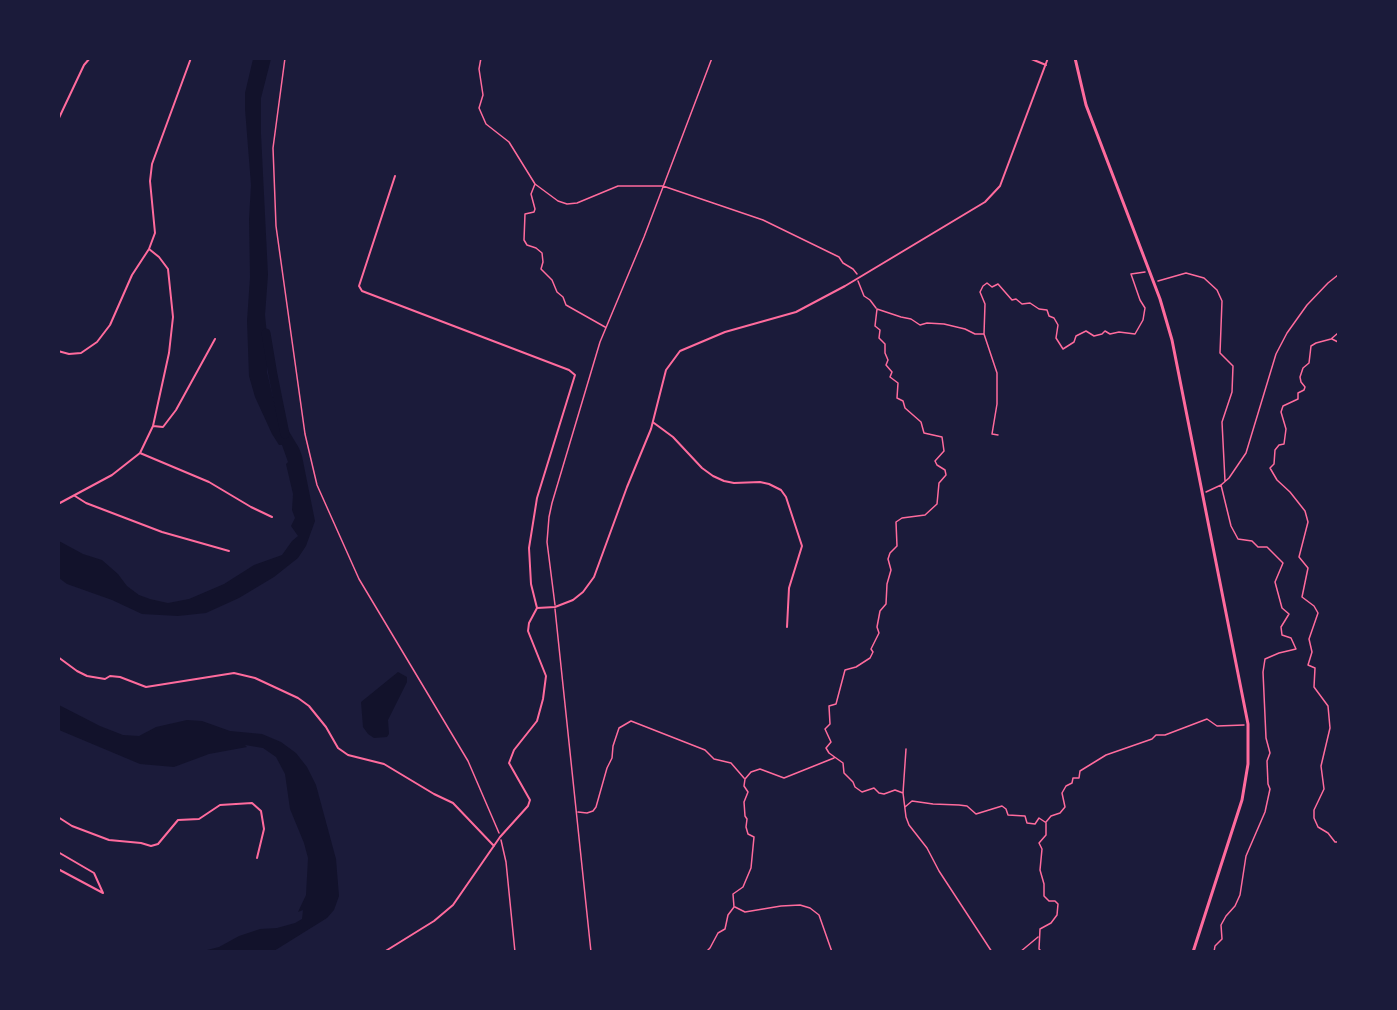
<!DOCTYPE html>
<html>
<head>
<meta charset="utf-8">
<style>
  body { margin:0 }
  #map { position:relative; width:1397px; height:1010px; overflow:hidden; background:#1b1b3a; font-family:Karla,sans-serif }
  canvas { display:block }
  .frame { position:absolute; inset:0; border:60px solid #1b1b3a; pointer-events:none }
</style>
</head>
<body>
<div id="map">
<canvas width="1397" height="1010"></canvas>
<div class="frame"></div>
</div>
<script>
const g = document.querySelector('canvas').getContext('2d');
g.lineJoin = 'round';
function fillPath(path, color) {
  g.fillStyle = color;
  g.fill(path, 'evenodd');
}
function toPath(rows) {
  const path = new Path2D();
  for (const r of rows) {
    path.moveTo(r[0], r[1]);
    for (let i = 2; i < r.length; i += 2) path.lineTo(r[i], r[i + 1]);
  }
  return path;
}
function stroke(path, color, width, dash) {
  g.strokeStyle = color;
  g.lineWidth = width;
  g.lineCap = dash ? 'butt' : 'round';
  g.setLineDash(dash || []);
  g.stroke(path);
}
fillPath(toPath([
  [253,59,271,59,261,98,261,134,268,275,265,315,268,345,267,372,276,410,299,448,302,456,315,521,306,546,298,558,274,577,239,598,206,613,178,616,142,614,112,600,67,584,59,578,59,541,83,554,102,560,118,574,127,586,139,595,150,599,168,603,189,599,224,584,254,565,282,555,292,541,298,536,291,526,295,518,292,510,293,494,286,464,288,462,282,445,279,445,272,434,255,397,249,376,247,321,250,277,249,219,251,185,245,109,245,93],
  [398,672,407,677,407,682,388,720,389,734,387,737,374,738,368,734,363,727,361,702],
  [59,705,100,726,123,735,139,736,156,727,187,720,202,721,230,731,262,734,281,742,296,753,307,767,316,785,336,859,339,896,334,910,327,918,274,951,203,951,219,947,239,936,260,929,277,928,295,923,302,919,303,910,298,912,306,895,308,858,304,843,290,809,285,774,276,757,263,748,245,745,247,747,209,754,174,767,140,764,59,730]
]), '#12122b');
stroke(toPath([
  [266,333,273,375,285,434]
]), '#12122b', 9);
stroke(toPath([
  [285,58,273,148,276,226,305,434,317,485,359,579,468,761,499,833],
  [481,58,479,69,483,95,479,108,486,124,509,142,535,184,531,194,535,209,534,212,525,214,524,240,527,245,536,248,542,253,543,262,541,269,552,280,557,292,563,297,566,305,605,327],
  [535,184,558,201,567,204,577,203,618,186,663,186,763,220,839,257,843,263,853,269,857,274],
  [858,281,864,296,870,300,876,308],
  [1158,281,1186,273,1204,278,1217,290,1222,301,1220,353,1233,366,1232,392,1222,422,1225,481],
  [877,309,875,326,880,330,879,338,885,344,885,353,888,360,886,365,892,372,890,377,898,383,897,398,903,401,905,408,921,422,924,433,942,437,944,451,935,461,937,465,945,470,946,475,939,483,937,504,925,515,902,518,896,522,897,546,890,553,888,559,891,570,887,584,886,604,880,611,877,627,879,633,871,649,873,652,870,658,856,667,845,670,836,704,829,706,830,724,825,729,831,742,826,748,829,753,843,763,844,773,853,782,855,787,862,792,874,788,879,793,884,794,895,790,903,793],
  [877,309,901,317,911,319,920,325,927,323,944,324,965,329,975,334,983,334],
  [1338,333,1331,339,1316,343,1311,346,1309,363,1303,368,1300,377,1301,382,1305,387,1304,390,1298,393,1298,399,1283,406,1281,412,1286,429,1284,444,1279,445,1275,450,1274,464,1270,468,1277,480,1290,492,1305,511,1308,522,1299,557,1308,568,1302,597,1314,606,1318,613,1309,639,1312,652,1308,665,1315,668,1314,687,1328,706,1330,728,1321,766,1324,789,1314,810,1314,818,1318,827,1328,833,1335,842,1338,842],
  [1332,339,1338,342],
  [998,435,992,434,997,404,997,373,984,334,985,304,980,292,983,286,987,283,992,287,998,284,1012,300,1016,299,1022,304,1030,303,1039,309,1047,310,1049,316,1054,318,1058,325,1056,338,1063,349,1074,342,1076,336,1086,331,1094,336,1102,334,1105,331,1110,334,1119,332,1135,334,1143,320,1145,308,1140,300,1131,274,1145,272],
  [1206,492,1221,485,1229,478,1246,453,1276,354,1287,333,1307,305,1328,283,1338,275],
  [555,605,547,542,549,517,552,503,600,342,644,237,712,58],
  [555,609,591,952],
  [906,749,903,793,906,817,909,825,927,848,939,871,992,952],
  [905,807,912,801,933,804,959,805,967,806,976,814,1002,806,1006,809,1008,815,1025,816,1027,823,1035,824,1039,818,1045,822],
  [578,812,587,813,593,811,596,807,607,768,612,758,613,746,619,728,631,721,705,750,714,759,731,763,744,778],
  [1046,822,1051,816,1060,813,1065,807,1062,793,1066,786,1072,783,1073,778,1079,778,1080,771,1106,755,1152,739,1156,735,1165,735,1207,719,1217,726,1244,725],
  [501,840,506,862,515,952],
  [735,907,745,912,781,906,800,905,810,908,819,915,832,952],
  [706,952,710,948,718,933,725,929,728,915,734,907,733,894,743,887,751,868,754,837,748,834,746,827,747,819,745,816,744,802,748,792,744,786,745,779,751,772,760,769,784,778,834,758],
  [1020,952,1038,937],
  [1042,952,1039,949,1040,929,1051,923,1057,915,1058,904,1055,901,1049,901,1044,896,1044,884,1040,870,1042,849,1039,843,1046,835,1046,823],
  [1214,952,1215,946,1222,939,1221,925,1226,916,1235,906,1240,895,1246,856,1265,812,1270,789,1268,784,1267,761,1270,753,1266,738,1263,672,1265,659,1279,653,1296,649,1291,638,1282,635,1281,627,1289,614,1282,608,1275,582,1283,563,1267,547,1258,547,1252,541,1238,539,1231,526,1221,485]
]), '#ff6b9d', 1.5);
stroke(toPath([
  [1029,58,1046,65],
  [58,120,84,65,90,58],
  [395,176,359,286,362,291,569,370,575,375,537,498,529,548,531,584,537,608],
  [149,249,159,257,168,269,173,317,169,353,153,426],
  [58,351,69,354,81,353,97,342,110,325,132,275,149,249,155,233,150,181,152,164,191,58],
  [654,423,673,437,702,468,713,476,724,481,734,483,760,482,769,484,781,490,786,497,802,546,789,588,787,627],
  [140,453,209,482,251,507,272,517],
  [75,496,86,503,162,532,229,551],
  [58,504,112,475,140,453,153,426,163,427,176,410,215,339],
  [58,657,77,671,87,676,105,679,110,676,120,677,146,687,234,673,255,678,298,698,309,706,326,727,338,748,348,755,384,764,434,794,453,803,494,846],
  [58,817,72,826,109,840,141,843,151,846,158,844,178,820,199,819,220,805,252,803,261,811,264,829,257,858],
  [58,852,94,873,103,893],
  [58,869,103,893],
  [384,952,434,921,453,905,500,837,528,806,530,800,509,763,514,750,537,721,543,699,546,676,528,631,529,623,537,608,555,607,573,600,583,592,594,577,627,487,651,429,666,370,680,351,725,332,796,312,845,286,985,202,1000,186,1048,58]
]), '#ff6b9d', 2);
stroke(toPath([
  [1075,58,1086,105,1160,299,1172,340,1248,724,1248,764,1242,800,1193,952]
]), '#ff6b9d', 3);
</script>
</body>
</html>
